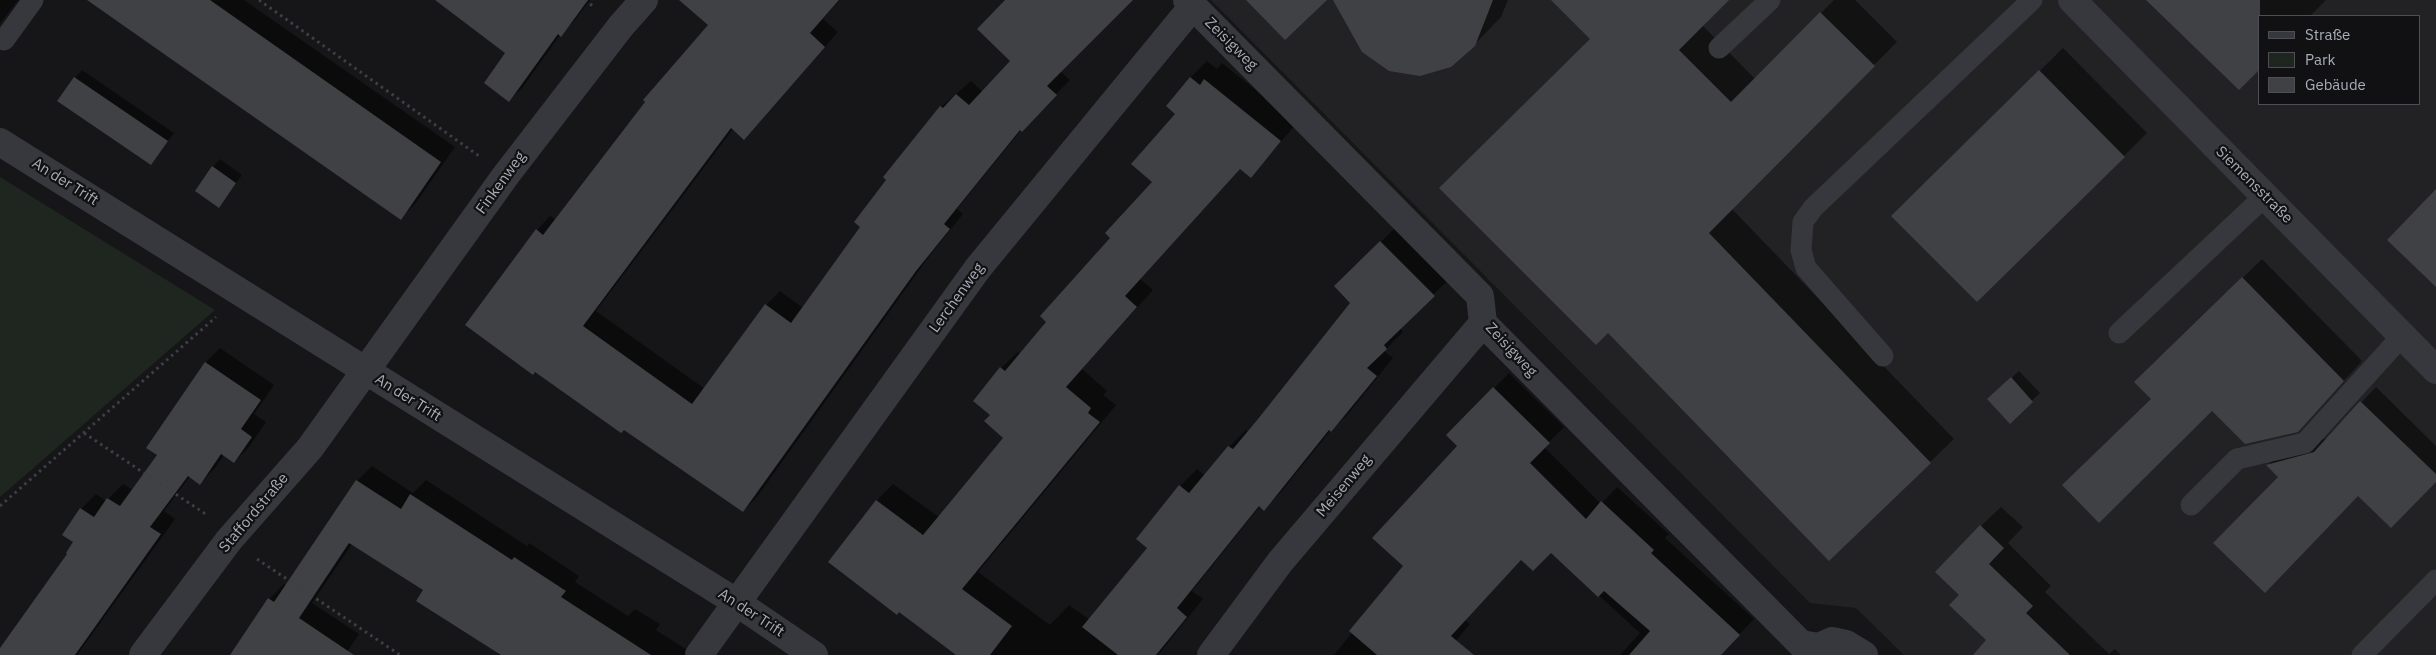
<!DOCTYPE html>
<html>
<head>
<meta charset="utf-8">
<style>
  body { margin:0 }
  #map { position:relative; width:2436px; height:655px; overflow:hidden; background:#161618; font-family:"IBM Plex Sans",sans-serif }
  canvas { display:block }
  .legend { position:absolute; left:2258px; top:15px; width:162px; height:90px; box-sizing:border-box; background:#111113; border:1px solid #4d4f55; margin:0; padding:6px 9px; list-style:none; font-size:15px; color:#a8adb8 }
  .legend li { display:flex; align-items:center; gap:10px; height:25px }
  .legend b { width:25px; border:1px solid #4d4f55 }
</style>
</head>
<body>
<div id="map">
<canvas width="2436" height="655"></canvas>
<ul class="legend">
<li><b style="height:6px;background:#37383d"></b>Straße</li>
<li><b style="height:14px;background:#1e261f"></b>Park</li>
<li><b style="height:14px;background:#404145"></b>Gebäude</li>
</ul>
</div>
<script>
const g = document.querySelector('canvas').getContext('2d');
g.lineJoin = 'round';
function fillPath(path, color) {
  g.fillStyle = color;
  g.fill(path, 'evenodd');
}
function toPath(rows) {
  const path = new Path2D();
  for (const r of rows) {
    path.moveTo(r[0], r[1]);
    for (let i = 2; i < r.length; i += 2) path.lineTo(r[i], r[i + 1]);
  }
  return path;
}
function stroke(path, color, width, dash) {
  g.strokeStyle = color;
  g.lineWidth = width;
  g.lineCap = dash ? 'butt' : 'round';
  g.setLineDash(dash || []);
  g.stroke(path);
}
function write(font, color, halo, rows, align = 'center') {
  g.font = font + ' "IBM Plex Sans",sans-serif';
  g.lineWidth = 4.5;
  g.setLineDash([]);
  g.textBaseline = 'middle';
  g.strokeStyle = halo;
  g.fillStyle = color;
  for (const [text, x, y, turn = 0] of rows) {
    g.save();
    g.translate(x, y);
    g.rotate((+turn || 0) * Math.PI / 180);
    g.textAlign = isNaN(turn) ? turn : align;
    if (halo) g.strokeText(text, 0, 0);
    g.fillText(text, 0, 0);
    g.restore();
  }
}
fillPath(toPath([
  [1211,0,2436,0,2436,655,1904,655,1856,608,1810,603],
  [2260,16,2420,16,2420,104,2260,104]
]), '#222225');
fillPath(toPath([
  [0,177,215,310,0,497]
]), '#1e261f');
fillPath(toPath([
  [0,0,18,0,0,24],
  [96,0,244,0,455,147,415,204,401,218],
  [438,0,590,0,574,21,560,35,523,87,509,100,507,53],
  [724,0,840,0,823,19,838,32,744,138,733,129,596,311,705,389,766,305,780,291,803,308,862,227,888,179,885,177,941,107,971,81,983,92,1012,61,1007,0,1131,0,1060,71,1070,80,1022,129,957,209,963,214,930,255,757,497,743,511,624,429,537,230,550,216,556,220,709,25],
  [1343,0,1508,0,1501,17,1474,45],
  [1553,0,1728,0,1702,25,1755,79,1834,0,1855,0,1897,42,1731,208,1954,439,1829,559,1591,39],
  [2148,0,2326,0,2310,16,2260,16],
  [2063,48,2147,133,2124,156,1893,216],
  [1207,61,1217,69,1222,63,1297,123,1251,176,1240,168,1140,279,1153,290,1082,369,1107,391,1103,395,1116,405,978,572,1050,625,1069,605,1090,620,1148,548,1180,486,1197,469,1205,476,1229,447,1246,430,1248,432,1352,303,1336,286,1398,225,1450,278,1400,328,1403,332,1384,351,1393,358,1348,414,1331,430,1281,492,1264,509,1260,506,1192,591,1203,599,1158,655,958,655,877,500,893,484,939,517,1005,438,991,415,1001,368,1018,352,1021,354,1048,322,1153,182,1190,78],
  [82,70,174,133,151,163,75,78],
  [220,159,242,175,219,206,213,167],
  [2262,259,2362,361,2298,431,2212,409,2152,399,2155,364],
  [220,348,274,385,254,414,266,422,249,447,234,462,224,455,215,468,200,483,190,476,164,511,175,519,77,655,0,655,0,650,69,554,75,542,64,535,81,509,96,494,106,501,123,484,133,490,159,455,148,447,206,362],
  [2019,371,2040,393,2010,422,1996,392],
  [1509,373,1564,427,1544,447,1601,504,1617,487,1669,534,1665,538,1754,619,1720,655,1620,655,1640,633,1551,552,1522,558,1465,620,1470,624,1444,655,1334,655,1405,566,1459,446,1448,435],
  [2376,387,2436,446,2436,481,2359,495,2280,477,2268,465,2282,451,2328,438],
  [372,466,413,493,426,480,527,546,529,543,579,576,575,582,628,616,635,609,660,624,656,630,695,655,516,655,425,590,352,544,312,603,359,634,345,655,233,655,269,599,284,584,286,586,357,481],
  [2001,507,2023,527,2008,543,2051,586,2045,592,2109,654,2115,649,2121,655,1988,655,1988,640,1961,595,1981,526]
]), '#0007');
fillPath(toPath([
  [87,0,210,0,441,162,401,220],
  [435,0,588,0,561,37,558,34,509,102,484,83,505,53],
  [679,0,839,0,810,33,825,47,744,140,731,128,583,326,692,404,765,304,791,323,860,227,854,222,886,180,883,177,940,106,943,108,956,94,969,105,1010,61,977,29,1005,0,1133,0,1047,86,1057,95,1022,132,1020,130,944,224,950,229,916,271,743,512,624,430,621,433,535,372,533,375,465,325,536,229,543,235,645,102,643,100,708,25],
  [1246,0,1327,0,1285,40],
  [1333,0,1493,0,1475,46,1451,67,1420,76,1389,71,1362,52],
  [1551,0,1729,0,1679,50,1731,102,1820,12,1875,66,1709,233,1931,463,1829,561,1608,333,1596,345,1439,188,1590,39],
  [2146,0,2260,0,2260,69,2239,90],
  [2039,70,2125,157,1977,302,1891,216],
  [74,77,168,141,151,165,57,101],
  [1190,77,1200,85,1204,79,1281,141,1251,178,1240,169,1125,296,1137,307,1066,387,1091,408,1088,413,1100,422,962,589,1012,626,990,655,956,655,899,612,897,615,828,562,876,500,923,535,1003,438,984,421,990,415,973,401,1000,367,1005,371,1046,322,1040,316,1110,238,1105,233,1152,182,1131,164,1175,114,1166,106],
  [212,166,236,183,219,208,195,191],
  [2436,189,2436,287,2387,240],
  [1380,241,1435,296,1384,345,1387,349,1367,368,1377,376,1331,432,1329,430,1264,511,1259,506,1177,608,1187,617,1156,655,1118,655,1082,627,1147,548,1136,539,1179,485,1189,493,1228,446,1233,449,1258,419,1350,303,1334,286],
  [2242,277,2344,381,2298,432,2245,444,2212,411,2099,523,2062,485,2151,399,2134,382],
  [205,362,261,400,241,429,252,437,234,463,221,454,200,485,188,476,150,527,161,534,75,655,0,655,0,648,67,554,66,553,73,542,62,535,80,508,94,517,107,498,120,506,157,455,146,448],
  [2011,377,2033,402,2010,424,1987,399],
  [1493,387,1550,443,1530,463,1586,519,1601,501,1654,550,1651,553,1740,635,1721,655,1629,655,1650,631,1604,591,1598,597,1551,553,1533,571,1521,560,1451,636,1474,655,1377,655,1349,631,1403,566,1372,538,1457,446,1446,435],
  [2360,401,2436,474,2436,482,2391,528,2358,496,2265,593,2213,543,2278,477,2266,465,2314,452],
  [356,480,401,509,410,494,512,560,514,557,566,591,561,597,651,655,501,655,416,601,423,590,349,543,299,618,354,655,230,655,268,598,274,602],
  [1980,525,2004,548,1989,564,2033,606,2026,613,2070,655,1973,655,1986,640,1949,605,1959,595,1935,572]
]), '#404145');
stroke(toPath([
  [259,0,479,156],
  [585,0,594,7],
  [84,433,207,515],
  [0,506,216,317],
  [257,559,400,655]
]), '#3d3f44', 3, [2.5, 4]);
stroke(toPath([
  [4,40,33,0],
  [1719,48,1770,0],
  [2119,333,2265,196],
  [1883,356,1806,268,1801,250,1803,222,1813,208,2032,0],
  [2191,505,2237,459,2305,443,2402,336],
  [2362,655,2436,580]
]), '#37383d', 21);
stroke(toPath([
  [1187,0,1480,296,1483,323,1801,644,1819,647,1832,641,1846,644,1864,655],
  [2072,0,2436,370],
  [0,142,736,602,814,655],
  [143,655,229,540,310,448,506,175,621,26,644,0],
  [699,655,978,268,1193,6],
  [1211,655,1280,562,1483,323]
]), '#37383d', 28);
write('15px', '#a8adb8', '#111113', [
  ["Zeisigweg",1231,44,45],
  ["An der Trift",65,182,32],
  ["Finkenweg",501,183,-54],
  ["Siemensstraße",2254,185,45],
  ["Lerchenweg",957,298,-54],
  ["Zeisigweg",1511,350,47],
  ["An der Trift",408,398,32],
  ["Meisenweg",1344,486,-50],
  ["Staffordstraße",254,513,-50],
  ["An der Trift",751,613,33]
]);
</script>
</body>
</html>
